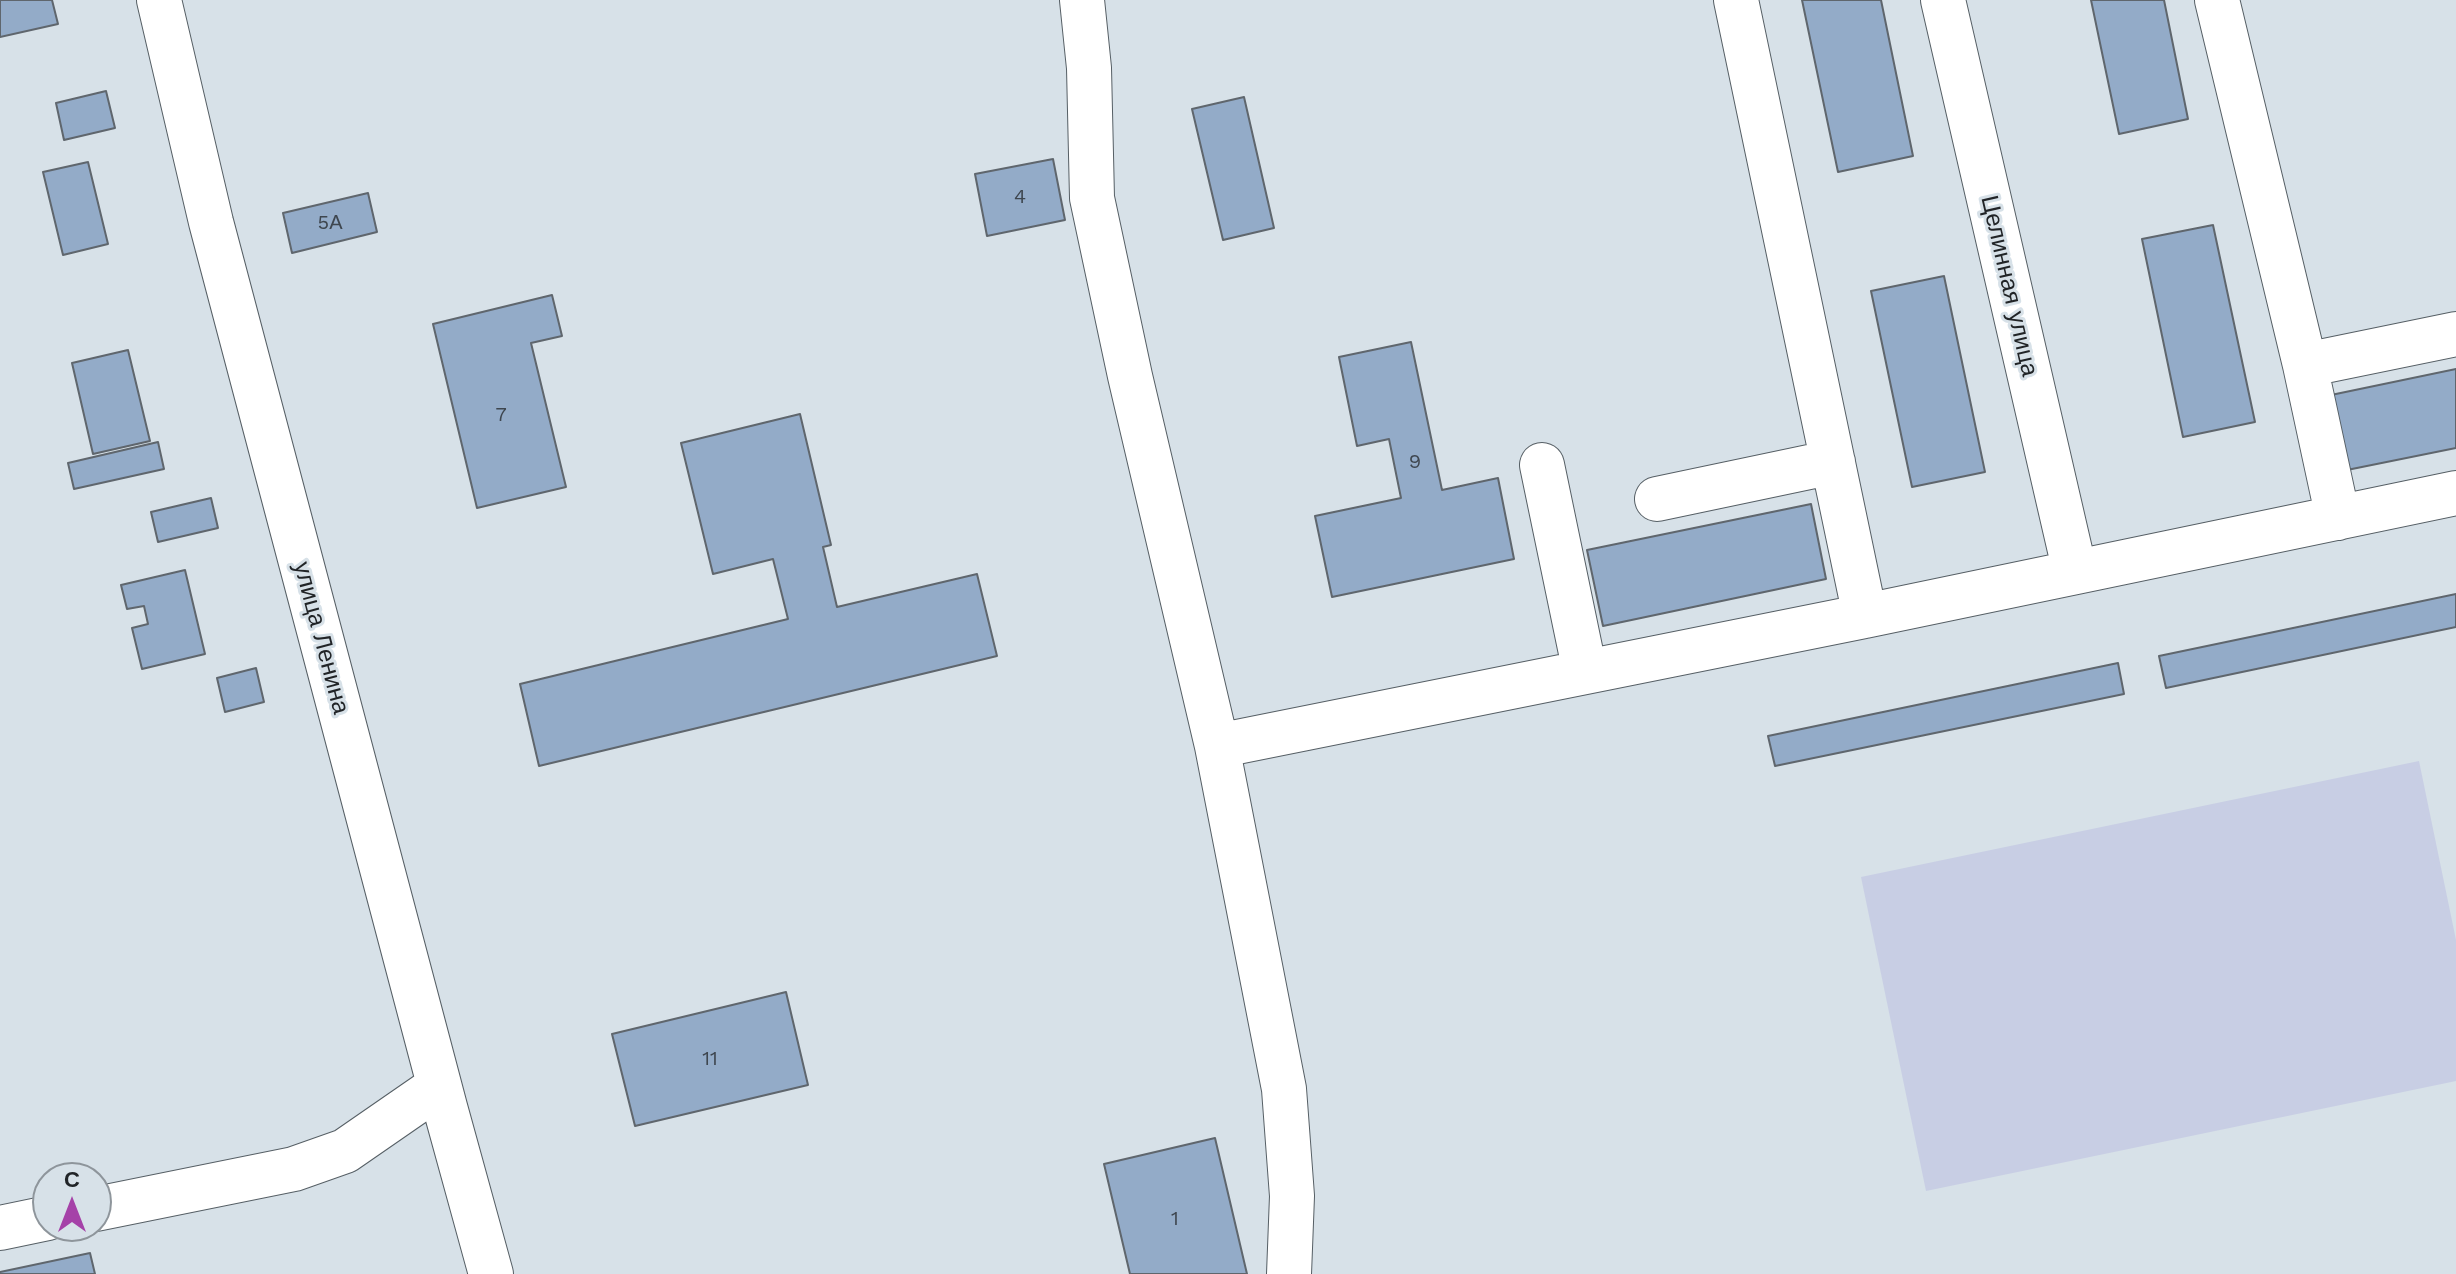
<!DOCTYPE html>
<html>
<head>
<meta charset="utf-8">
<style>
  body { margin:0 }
  #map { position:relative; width:2456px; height:1274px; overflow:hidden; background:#d7e1e8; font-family:"Work Sans",sans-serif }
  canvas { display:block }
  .north { position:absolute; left:32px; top:1162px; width:80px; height:80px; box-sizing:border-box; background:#d7e1e8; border:2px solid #8e959b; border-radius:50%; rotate:0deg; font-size:22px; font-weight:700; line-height:32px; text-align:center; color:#212427 }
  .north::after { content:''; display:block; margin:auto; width:28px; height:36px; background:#a542a8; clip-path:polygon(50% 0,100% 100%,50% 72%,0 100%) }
</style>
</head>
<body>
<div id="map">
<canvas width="2456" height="1274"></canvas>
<div class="north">С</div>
</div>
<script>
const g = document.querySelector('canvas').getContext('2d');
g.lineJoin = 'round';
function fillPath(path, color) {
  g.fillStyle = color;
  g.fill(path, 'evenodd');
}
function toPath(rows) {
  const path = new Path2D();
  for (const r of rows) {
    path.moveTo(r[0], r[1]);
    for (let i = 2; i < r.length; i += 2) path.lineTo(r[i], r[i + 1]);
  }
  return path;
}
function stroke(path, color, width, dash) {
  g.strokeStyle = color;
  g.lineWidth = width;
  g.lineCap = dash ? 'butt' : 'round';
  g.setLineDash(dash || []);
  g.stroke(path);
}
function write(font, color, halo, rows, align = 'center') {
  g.font = font + ' "Work Sans",sans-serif';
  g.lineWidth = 6;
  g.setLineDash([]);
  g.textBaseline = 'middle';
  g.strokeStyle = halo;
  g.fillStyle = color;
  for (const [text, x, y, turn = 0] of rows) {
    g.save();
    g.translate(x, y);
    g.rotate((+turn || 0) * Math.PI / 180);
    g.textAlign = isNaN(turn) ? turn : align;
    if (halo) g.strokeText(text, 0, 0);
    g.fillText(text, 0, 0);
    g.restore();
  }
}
fillPath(toPath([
  [2419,761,2456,940,2456,1081,1926,1191,1861,877]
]), '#c8cee4');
const building = toPath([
  [0,0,52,0,58,24,0,37,0,0],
  [1802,0,1881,0,1913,156,1838,172,1802,0],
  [2091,0,2164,0,2188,119,2119,134,2091,0],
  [106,91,115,128,64,140,56,103,106,91],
  [1244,97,1274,228,1223,240,1192,109,1244,97],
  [1053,159,1065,220,987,236,975,174,1053,159],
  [88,162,108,244,63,255,43,172,88,162],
  [368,193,377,232,292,253,283,213,368,193],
  [2213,225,2255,422,2183,437,2142,239,2213,225],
  [1944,276,1985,472,1912,487,1871,291,1944,276],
  [552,295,562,336,531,343,566,487,477,508,433,324,552,295],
  [1411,342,1442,490,1498,478,1514,559,1332,597,1315,516,1401,498,1389,439,1357,446,1339,357,1411,342],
  [128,350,150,441,93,454,72,363,128,350],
  [2456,369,2456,448,2347,470,2331,395,2456,369],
  [800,414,831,545,823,547,837,607,977,574,997,656,539,766,520,684,788,619,773,559,713,574,681,443,800,414],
  [158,442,164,469,74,489,68,463,158,442],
  [211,498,218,528,158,542,151,512,211,498],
  [1811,504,1826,579,1603,626,1587,550,1811,504],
  [185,570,205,654,142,669,132,628,148,624,144,606,127,609,121,585,185,570],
  [2456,594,2456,627,2166,688,2159,656,2456,594],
  [2118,663,2124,694,1775,766,1768,736,2118,663],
  [256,668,264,702,225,712,217,678,256,668],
  [786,992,808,1085,635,1126,612,1034,786,992],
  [1215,1138,1247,1274,1130,1274,1104,1164,1215,1138],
  [90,1253,95,1274,0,1274,0,1272,90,1253]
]);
fillPath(building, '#93abc8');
stroke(building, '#5f666d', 2);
const minor = toPath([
  [159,0,211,222,445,1107,491,1274],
  [1082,0,1089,68,1092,198,1130,376,1217,746,1284,1089,1292,1196,1289,1274],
  [1736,0,1865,616],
  [1943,0,2075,572],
  [2217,0,2305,365,2338,518],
  [2305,365,2456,334],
  [1542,465,1585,672],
  [1657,499,1833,462],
  [1217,746,1865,616,2456,493],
  [96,1209,294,1169,345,1151,439,1086],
  [0,1228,48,1218]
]);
stroke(minor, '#565f65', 46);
stroke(minor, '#fff', 44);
write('20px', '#3e464f', null, [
  ["4",1020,197],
  ["5А",330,223],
  ["7",501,415],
  ["9",1415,462],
  ["11",710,1059],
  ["1",1175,1219]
]);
write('24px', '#212427', '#d7e1e8', [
  ["Целинная улица",2009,286,77],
  ["улица Ленина",321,638,75]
]);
</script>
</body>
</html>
